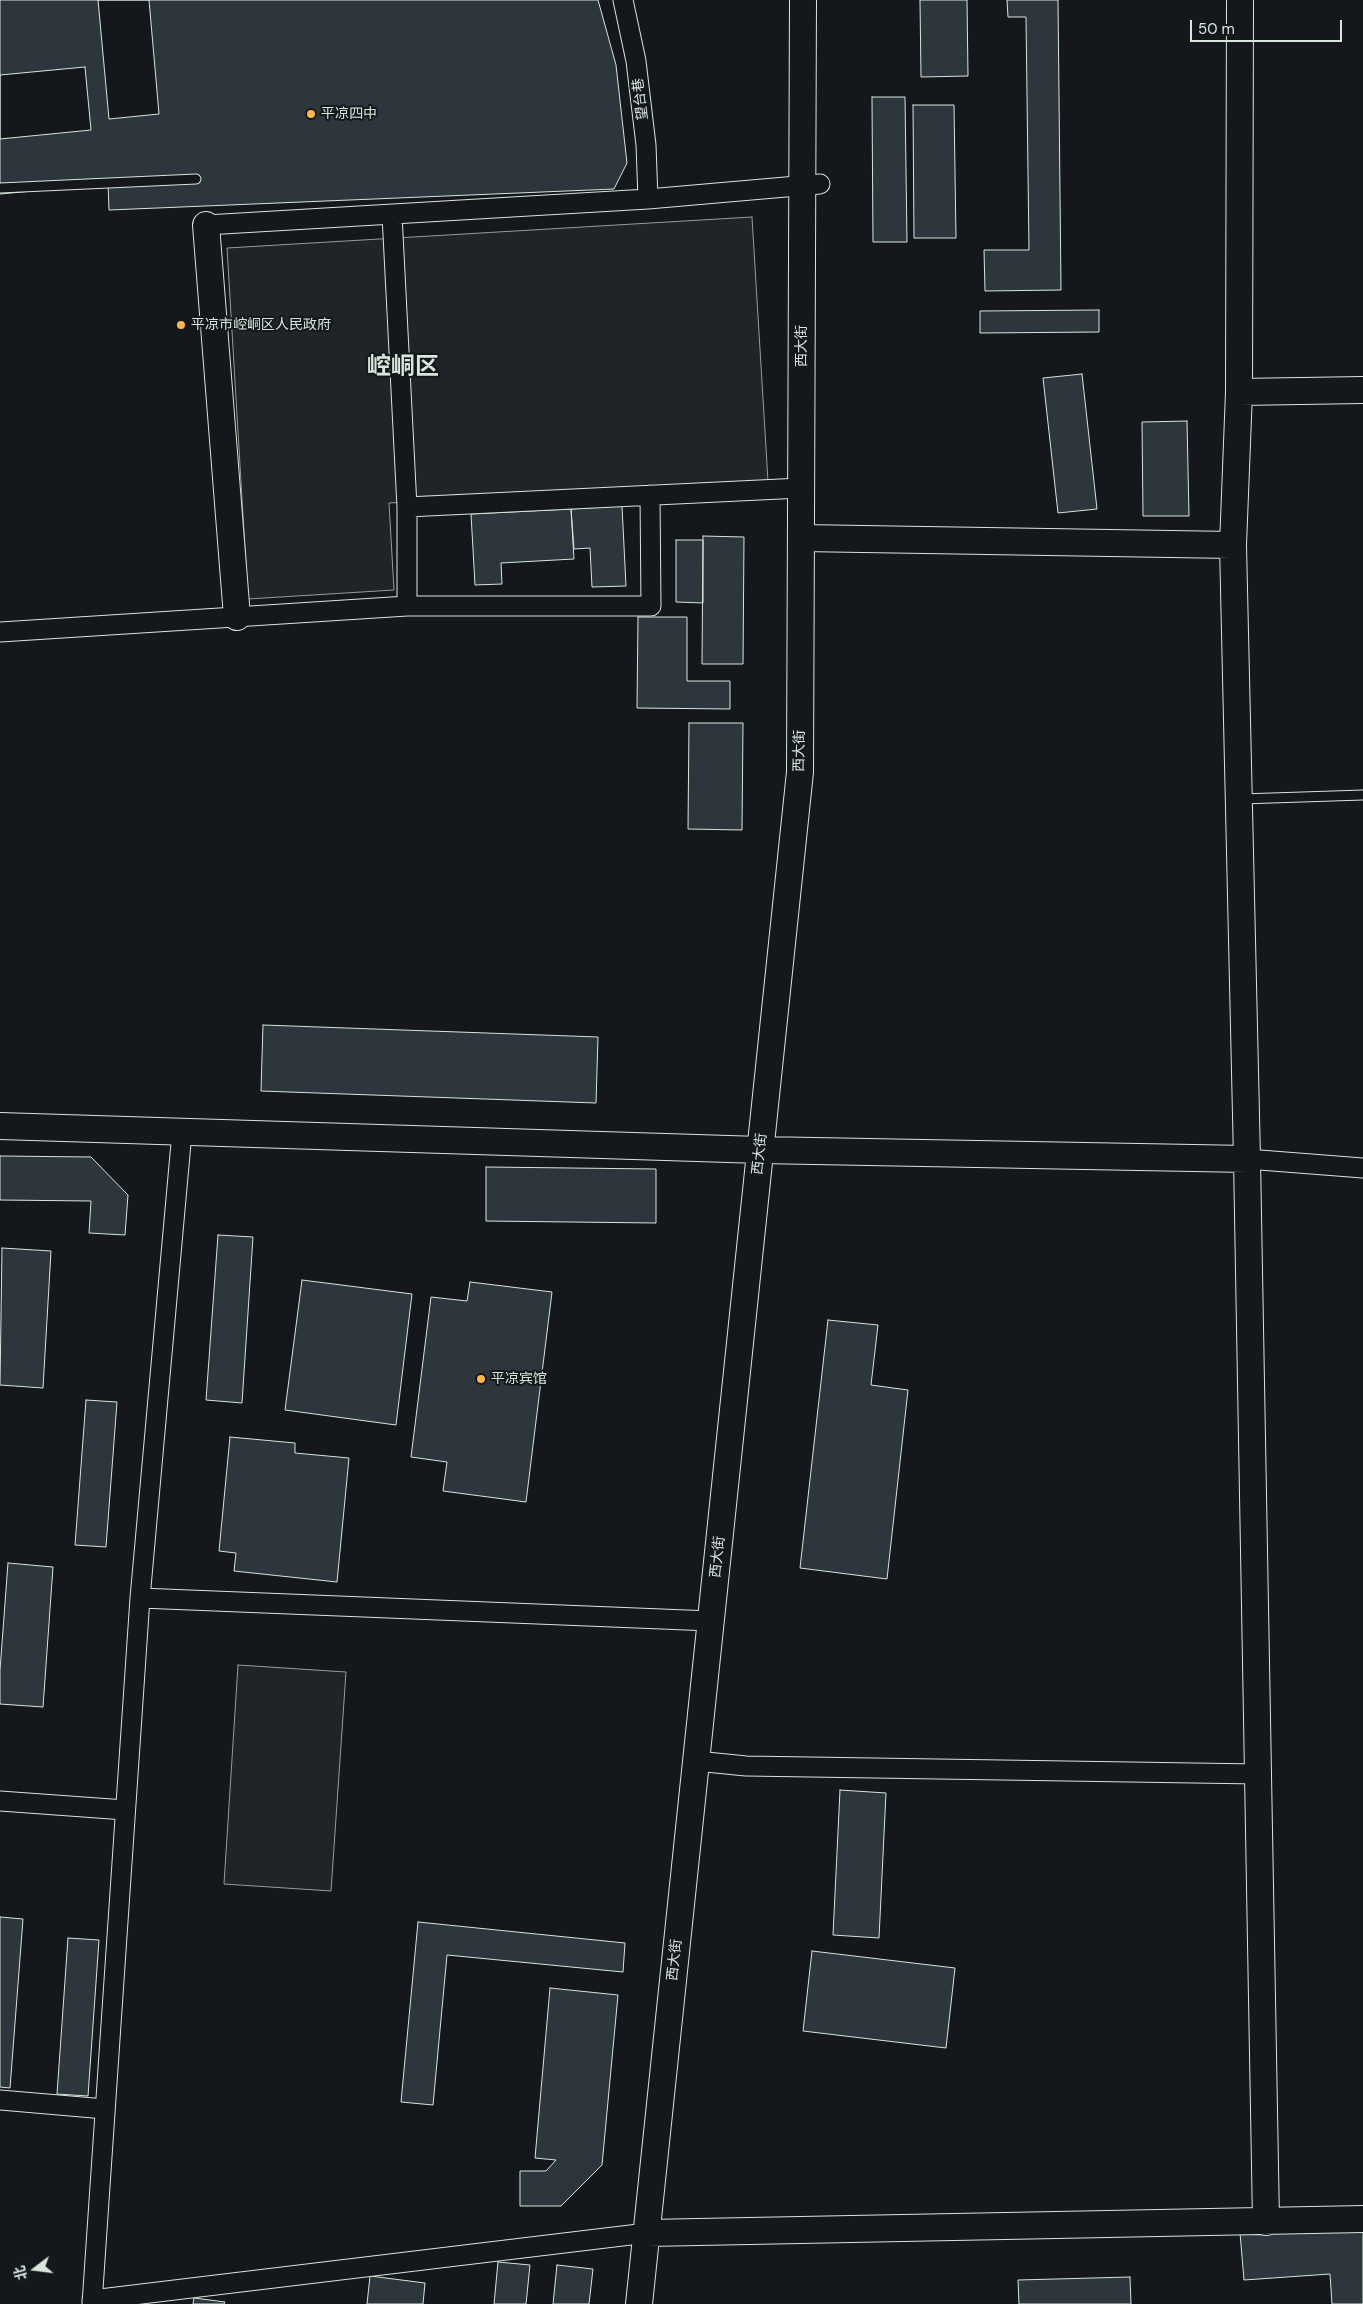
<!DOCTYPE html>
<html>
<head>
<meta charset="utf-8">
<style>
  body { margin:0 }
  #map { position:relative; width:1363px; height:2304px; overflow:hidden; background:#14181c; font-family:"DM Sans","Noto Sans SC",sans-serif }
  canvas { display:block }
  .north { position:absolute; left:10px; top:2244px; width:50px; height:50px; -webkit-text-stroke:4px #14181c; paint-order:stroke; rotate:255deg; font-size:14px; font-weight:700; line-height:20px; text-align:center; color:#d8e6dc }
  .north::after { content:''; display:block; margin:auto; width:18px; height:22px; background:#d8e6dc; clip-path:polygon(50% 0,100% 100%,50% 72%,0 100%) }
  .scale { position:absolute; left:1190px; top:20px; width:152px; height:22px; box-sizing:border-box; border:2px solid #d8e6dc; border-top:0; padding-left:6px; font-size:15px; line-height:18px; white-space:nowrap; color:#d8e6dc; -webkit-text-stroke:4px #14181c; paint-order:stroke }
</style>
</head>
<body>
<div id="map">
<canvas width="1363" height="2304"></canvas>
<div class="north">北</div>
<div class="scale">50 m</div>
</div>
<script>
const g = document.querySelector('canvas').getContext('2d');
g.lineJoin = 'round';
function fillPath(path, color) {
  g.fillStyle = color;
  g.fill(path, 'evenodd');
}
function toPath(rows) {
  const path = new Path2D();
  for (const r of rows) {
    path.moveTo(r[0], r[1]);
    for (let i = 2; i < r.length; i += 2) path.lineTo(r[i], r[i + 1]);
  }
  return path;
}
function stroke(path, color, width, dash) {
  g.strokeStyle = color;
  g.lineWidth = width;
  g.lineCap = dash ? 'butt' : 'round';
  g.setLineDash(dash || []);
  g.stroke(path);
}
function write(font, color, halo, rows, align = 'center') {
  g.font = font + ' "DM Sans","Noto Sans SC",sans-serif';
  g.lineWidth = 4;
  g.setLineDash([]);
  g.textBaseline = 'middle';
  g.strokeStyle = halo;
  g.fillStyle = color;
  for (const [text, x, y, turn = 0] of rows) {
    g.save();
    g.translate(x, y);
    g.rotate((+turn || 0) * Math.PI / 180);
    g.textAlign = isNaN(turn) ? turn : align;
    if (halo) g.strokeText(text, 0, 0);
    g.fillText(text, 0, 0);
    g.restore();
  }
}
const green = toPath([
  [752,217,768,481,389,503,394,590,248,599,227,248,752,217],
  [238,1665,346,1672,331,1891,224,1884,238,1665]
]);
fillPath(green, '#202428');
stroke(green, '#939e99', 1);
const building = toPath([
  [0,0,598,0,616,65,627,163,614,189,109,210,108,184,0,194,0,0],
  [98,0,149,0,159,114,109,119,98,0],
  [920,0,967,0,968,76,921,77,920,0],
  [1007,0,1058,0,1061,290,985,291,984,250,1029,250,1026,17,1008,17,1007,0],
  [85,67,91,130,0,139,0,75,85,67],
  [872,97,905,97,907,242,873,242,872,97],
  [913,105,954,105,956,238,914,238,913,105],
  [1099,310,1099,332,980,333,980,311,1099,310],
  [1082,374,1097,509,1058,513,1043,378,1082,374],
  [1187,421,1189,516,1143,516,1142,422,1187,421],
  [622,506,626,586,592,587,590,548,574,549,571,509,622,506],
  [571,509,574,559,501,563,502,584,475,585,471,514,571,509],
  [703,536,744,537,743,664,702,664,703,536],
  [676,540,703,540,703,603,676,602,676,540],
  [638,617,687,617,687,681,730,681,730,709,637,708,638,617],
  [689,723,743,723,742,830,688,829,689,723],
  [263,1025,598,1037,596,1103,261,1091,263,1025],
  [0,1156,91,1157,128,1195,125,1235,89,1233,91,1201,0,1200,0,1156],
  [486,1167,656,1169,656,1223,486,1221,486,1167],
  [218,1235,253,1237,242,1403,206,1400,218,1235],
  [2,1248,51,1251,43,1388,0,1385,2,1248],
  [302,1280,412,1294,396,1425,285,1410,302,1280],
  [470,1282,552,1292,526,1502,443,1491,447,1462,411,1457,431,1297,467,1301,470,1282],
  [828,1320,878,1325,871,1385,908,1390,887,1579,800,1568,828,1320],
  [86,1400,117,1402,106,1547,75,1545,86,1400],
  [230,1437,295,1443,295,1453,349,1458,337,1582,234,1571,236,1553,219,1551,230,1437],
  [8,1563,53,1567,43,1707,0,1704,0,1670,8,1563],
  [840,1790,886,1793,879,1938,833,1935,840,1790],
  [0,1917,23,1919,10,2088,0,2087,0,1917],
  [418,1922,625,1943,623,1972,447,1955,433,2105,401,2102,418,1922],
  [68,1938,99,1940,88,2096,57,2094,68,1938],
  [812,1951,955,1968,946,2048,803,2031,812,1951],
  [550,1988,618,1995,602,2165,561,2206,520,2206,520,2171,546,2171,556,2160,535,2158,550,1988],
  [1363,2224,1363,2304,1332,2304,1330,2274,1244,2280,1240,2233,1363,2224],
  [498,2262,530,2265,526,2304,494,2304,498,2262],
  [557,2265,593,2269,589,2304,553,2304,557,2265],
  [370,2276,425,2283,423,2304,367,2304,370,2276],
  [1130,2277,1131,2304,1019,2304,1018,2280,1130,2277],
  [194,2298,225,2302,224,2304,193,2304,194,2298]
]);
fillPath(building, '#2c363c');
stroke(building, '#d8e6dc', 1);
const lane = toPath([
  [0,188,196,179],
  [1241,799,1363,795]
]);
const street = toPath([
  [623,0,636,61,646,145,648,199],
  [392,215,407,507],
  [206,225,648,199,820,184],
  [407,606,407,507,801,488],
  [0,632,407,606,651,606,650,495],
  [1247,1159,1363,1168],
  [140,1598,711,1621],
  [696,1761,746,1766,1258,1774],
  [0,1801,125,1810],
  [0,2100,105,2109],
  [92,2300,647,2233],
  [92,2304,140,1598,182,1132]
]);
const secondary = toPath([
  [1240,0,1239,392,1233,545,1247,1159,1266,2222],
  [206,225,237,617],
  [1239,392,1363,390],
  [801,538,1233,545],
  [0,1126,760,1150,1247,1159],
  [647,2233,1363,2219],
  [639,2304,800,772,803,0]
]);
stroke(lane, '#d8e6dc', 11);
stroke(street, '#d8e6dc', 21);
stroke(secondary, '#d8e6dc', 28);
stroke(lane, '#14181c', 9);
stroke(street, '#14181c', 19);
stroke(secondary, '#14181c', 26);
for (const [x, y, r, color] of [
  [311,114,5,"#ffb74d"],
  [181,325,5,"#ffb74d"],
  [481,1379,5,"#ffb74d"]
]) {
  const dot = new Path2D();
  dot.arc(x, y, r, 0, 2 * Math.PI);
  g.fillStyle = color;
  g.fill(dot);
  stroke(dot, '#14181c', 2);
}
write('14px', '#d8e6dc', '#14181c', [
  ["望台巷",641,99,-97],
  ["西大街",802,346,-90],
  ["西大街",800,751,-89],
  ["西大街",760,1154,-84],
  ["西大街",718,1557,-84],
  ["西大街",675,1960,-84]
]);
write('14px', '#d8e6dc', '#14181c', [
  ["平凉四中",321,114],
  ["平凉市崆峒区人民政府",191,325],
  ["平凉宾馆",491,1379]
], 'left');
write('bold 24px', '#d8e6dc', '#14181c', [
  ["崆峒区",403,368]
]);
</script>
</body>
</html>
